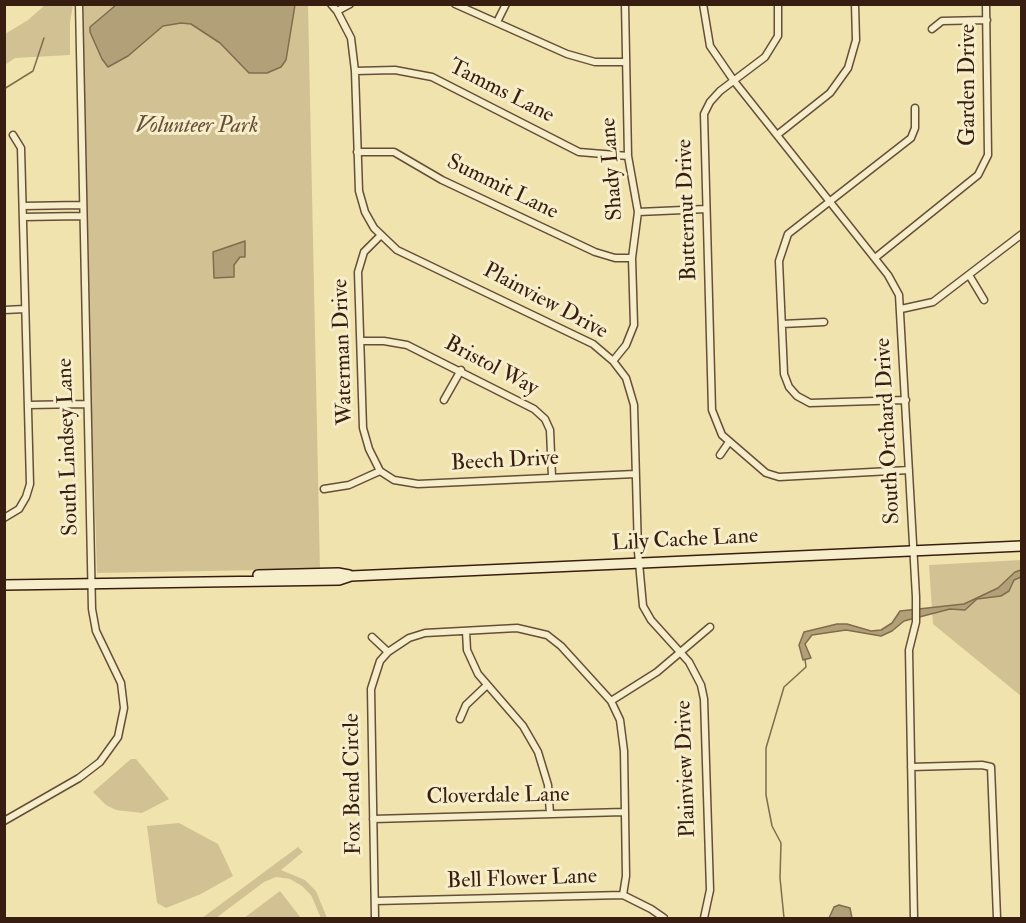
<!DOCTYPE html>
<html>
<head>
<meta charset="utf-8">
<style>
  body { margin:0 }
  #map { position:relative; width:1026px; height:923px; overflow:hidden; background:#f1e3ae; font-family:"IM FELL Double Pica",serif }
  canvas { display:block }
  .frame { position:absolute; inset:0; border:6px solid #381e10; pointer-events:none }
</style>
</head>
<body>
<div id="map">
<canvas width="1026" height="923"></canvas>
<div class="frame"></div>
</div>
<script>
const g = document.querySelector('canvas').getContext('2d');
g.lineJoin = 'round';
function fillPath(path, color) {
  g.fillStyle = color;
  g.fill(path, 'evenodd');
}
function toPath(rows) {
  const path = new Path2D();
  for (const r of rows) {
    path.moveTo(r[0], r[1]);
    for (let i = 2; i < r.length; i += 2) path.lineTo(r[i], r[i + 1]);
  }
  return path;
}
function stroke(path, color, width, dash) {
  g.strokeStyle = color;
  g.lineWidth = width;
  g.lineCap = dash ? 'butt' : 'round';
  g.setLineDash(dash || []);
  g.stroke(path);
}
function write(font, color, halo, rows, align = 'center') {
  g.font = font + ' "IM FELL Double Pica",serif';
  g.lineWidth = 6;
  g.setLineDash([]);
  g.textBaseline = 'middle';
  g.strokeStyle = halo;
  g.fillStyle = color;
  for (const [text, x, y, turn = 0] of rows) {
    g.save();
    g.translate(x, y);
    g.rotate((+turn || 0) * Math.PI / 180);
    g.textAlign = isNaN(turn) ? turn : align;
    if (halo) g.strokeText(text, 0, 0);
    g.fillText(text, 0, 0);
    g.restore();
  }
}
fillPath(toPath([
  [45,5,73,5,70,22,70,55,15,58,5,65,5,34,28,20],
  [79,5,308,5,320,569,97,573],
  [1021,560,1021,696,933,624,929,565],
  [131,759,136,759,169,799,142,813,116,810,106,805,93,792],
  [179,823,218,844,233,876,201,894,166,908,157,903,147,826],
  [298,847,303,852,281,870,305,880,316,891,327,918,321,918,311,895,302,886,290,879,276,877,264,882,216,918,202,918],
  [280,891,301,918,244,918]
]), '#d2c293');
const water = toPath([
  [116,5,116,4,295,5,286,60,281,67,267,73,249,73,220,43,191,24,181,23,163,26,128,56,108,67,102,59,90,32,90,27,116,5],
  [245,241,245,257,240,257,234,265,234,277,214,278,213,252,245,241],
  [1021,570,1021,577,1014,580,1009,591,1001,596,977,599,965,610,950,609,904,621,892,631,881,636,846,630,812,635,805,644,811,658,803,660,799,645,804,632,837,624,847,624,871,631,881,630,892,623,900,611,964,604,998,588,1015,572,1021,570],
  [839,905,850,908,852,918,829,918,834,907,839,905]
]);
fillPath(water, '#b2a078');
stroke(water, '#816c4e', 1.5);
stroke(toPath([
  [4,89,33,71,44,38],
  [784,918,780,878,781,843,772,826,766,795,766,748,784,687,806,667,805,659]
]), '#816c4e', 1.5);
const street = toPath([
  [331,4,337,11,351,38,355,71,359,191,365,212,374,228,397,250,593,344,613,361,626,378,634,405,638,552,643,606,651,620,689,662,701,685,704,699,710,890,704,918],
  [455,4,567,54,595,62,626,62],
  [703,4,710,46,734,81,888,275,899,295,916,597,916,622,909,650,914,918],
  [778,4,778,36,765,57,720,91,710,102,704,114,712,410,722,435,766,473,779,477,909,470],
  [337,11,350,4],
  [497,22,506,4],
  [932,29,942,21,987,20],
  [355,71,395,70,432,77,579,152,628,156],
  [777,135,830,93,848,68,856,40,855,4],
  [357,152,394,152,442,180,595,252,615,258,632,258],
  [23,206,81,205],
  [638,212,706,209],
  [23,217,82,216],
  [380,236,364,252,358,272,363,428,369,449,380,471],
  [875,258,978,175,988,155,986,4],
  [969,275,984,300],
  [901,309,933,302,1022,234],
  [4,310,25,309],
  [782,324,824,322],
  [361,341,384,341,407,345,534,409,545,419,550,430,552,477],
  [613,361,626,345,634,325,632,258,638,212,628,156,625,4],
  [444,400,461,370],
  [906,400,810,403,797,396,789,387,784,374,779,261,788,234,911,138,915,128,915,108],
  [28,405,86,404],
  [720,455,729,442],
  [380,471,394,480,418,484,635,474],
  [324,489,349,485,380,471],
  [4,518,19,509,26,497,30,484,21,148,13,135],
  [466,631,467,650,478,674,523,726,538,752,548,785,550,814],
  [372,637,388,652],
  [611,701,657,672,710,627],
  [460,719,466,705,486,686],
  [911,767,982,765,991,767,997,918],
  [373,819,624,812],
  [4,821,79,778,100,762,118,737,124,708,121,683,96,631,92,609,79,4],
  [375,901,623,895,651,909,664,918],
  [375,918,371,689,380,661,388,652,409,638,425,633,517,628,547,635,561,646,611,701,620,720,624,751,626,876,623,895]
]);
const secondary = toPath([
  [258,575,338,573,349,575],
  [4,585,339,580,351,576,1022,546]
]);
stroke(street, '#664f38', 9);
stroke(secondary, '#381e10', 12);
stroke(street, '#f6edca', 6);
stroke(secondary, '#f6edca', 9);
write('22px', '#381e10', '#f6edca', [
  ["Garden Drive",969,85,-90],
  ["Tamms Lane",501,92,27],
  ["Shady Lane",613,169,-94],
  ["Summit Lane",502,188,26],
  ["Butternut Drive",688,210,-92],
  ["Plainview Drive",545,302,28],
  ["Waterman Drive",344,352,-92],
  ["Bristol Way",491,367,28],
  ["South Orchard Drive",889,431,-93],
  ["South Lindsey Lane",69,447,-92],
  ["Beech Drive",505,462,-3],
  ["Lily Cache Lane",685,541,-3],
  ["Plainview Drive",687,769,-92],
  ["Fox Bend Circle",354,784,-91],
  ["Cloverdale Lane",498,797,-1],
  ["Bell Flower Lane",522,880,-2]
]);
write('italic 22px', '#664f37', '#f6edca', [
  ["Volunteer Park",197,127]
]);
</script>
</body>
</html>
